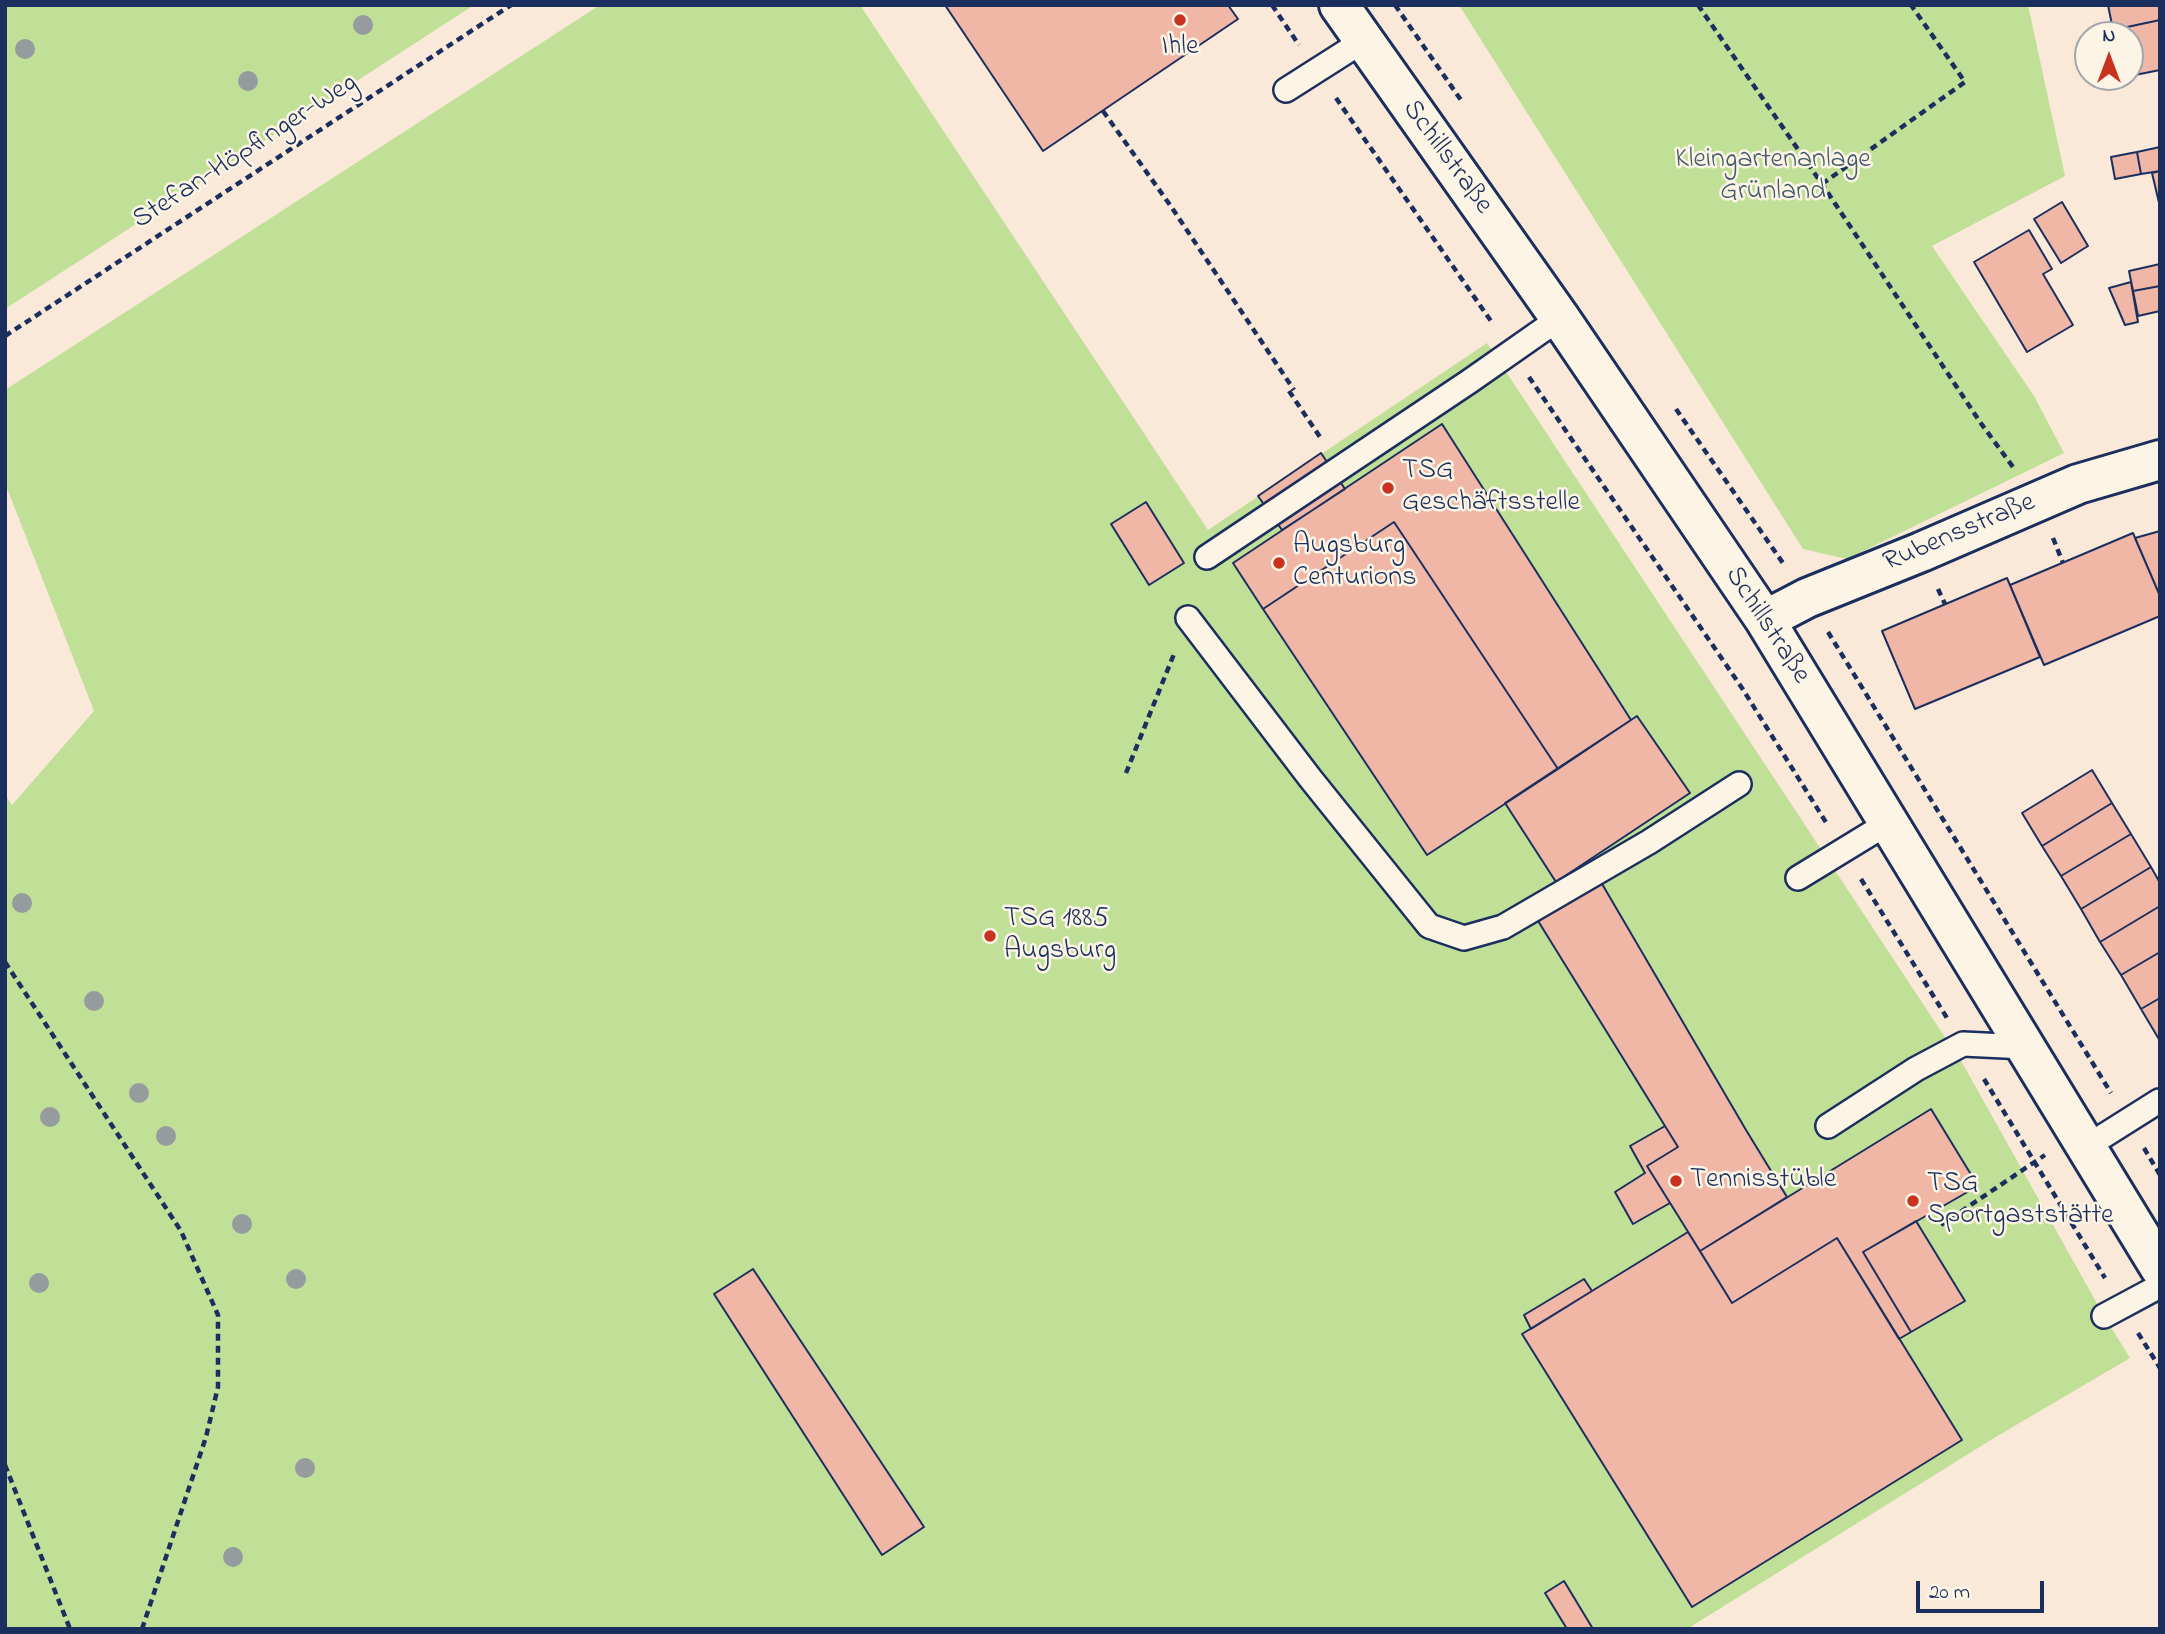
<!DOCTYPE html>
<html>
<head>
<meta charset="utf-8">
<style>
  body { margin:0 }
  #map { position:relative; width:2165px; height:1634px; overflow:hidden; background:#fae9d9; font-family:"Indie Flower",sans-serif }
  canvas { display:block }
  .frame { position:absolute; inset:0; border:7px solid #1b2f5e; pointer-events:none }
  .north { position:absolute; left:2074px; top:21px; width:70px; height:70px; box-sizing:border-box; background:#fcf5e5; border:2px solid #a2a6af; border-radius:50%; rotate:0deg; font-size:19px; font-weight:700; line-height:28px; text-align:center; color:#1b2f5e }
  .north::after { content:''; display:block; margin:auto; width:24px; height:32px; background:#c8321e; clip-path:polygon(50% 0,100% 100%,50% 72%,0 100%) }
  .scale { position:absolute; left:1916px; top:1581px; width:128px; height:32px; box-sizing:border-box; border:4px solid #1b2f5e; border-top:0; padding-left:9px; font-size:21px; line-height:24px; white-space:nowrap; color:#1b2f5e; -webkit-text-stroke:5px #fcf5e5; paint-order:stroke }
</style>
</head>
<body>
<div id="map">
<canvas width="2165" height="1634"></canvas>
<div class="frame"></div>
<div class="north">N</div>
<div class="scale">20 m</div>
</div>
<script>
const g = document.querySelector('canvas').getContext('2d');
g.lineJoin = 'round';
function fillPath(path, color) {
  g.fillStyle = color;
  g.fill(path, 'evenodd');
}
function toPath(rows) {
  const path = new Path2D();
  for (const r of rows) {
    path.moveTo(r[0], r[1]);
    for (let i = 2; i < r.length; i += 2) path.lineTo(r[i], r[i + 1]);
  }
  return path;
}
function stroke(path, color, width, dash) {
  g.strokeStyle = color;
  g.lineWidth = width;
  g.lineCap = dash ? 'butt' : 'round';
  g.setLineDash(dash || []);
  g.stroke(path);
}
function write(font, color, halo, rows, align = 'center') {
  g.font = font + ' "Indie Flower",sans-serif';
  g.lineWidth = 5;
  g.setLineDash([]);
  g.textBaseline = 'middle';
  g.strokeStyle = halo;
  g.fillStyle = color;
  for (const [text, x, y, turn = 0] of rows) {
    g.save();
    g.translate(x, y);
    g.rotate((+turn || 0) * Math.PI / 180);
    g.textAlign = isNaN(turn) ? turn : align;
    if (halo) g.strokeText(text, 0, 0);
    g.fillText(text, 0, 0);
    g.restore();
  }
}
fillPath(toPath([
  [5,5,474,5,5,309],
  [600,5,860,5,1208,530,1487,343,1964,1066,2104,1316,2130,1358,1994,1438,1687,1629,5,1629,5,795,12,805,94,711,5,483,5,390],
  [1459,5,2028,5,2065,176,1932,246,2034,396,2064,453,1847,559,1803,549]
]), '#c0df97');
const building = toPath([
  [945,5,1228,5,1238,19,1043,151,945,5],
  [2108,5,2160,5,2160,20,2113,30,2108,5],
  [2160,20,2160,70,2130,76,2130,35,2114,35,2113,30,2160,20],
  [2160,147,2160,171,2141,174,2137,152,2160,147],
  [2137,152,2141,174,2115,179,2111,157,2137,152],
  [2160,171,2160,207,2152,173,2160,171],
  [2062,202,2088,246,2061,263,2034,219,2062,202],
  [2029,230,2052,269,2043,274,2073,325,2027,352,1974,262,2029,230],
  [2160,264,2160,286,2133,291,2129,271,2160,264],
  [2131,282,2138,322,2125,325,2109,288,2131,282],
  [2160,286,2160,311,2138,316,2133,291,2160,286],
  [1442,424,1631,720,1558,769,1394,522,1263,609,1233,563,1442,424],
  [1321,453,1345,489,1282,530,1258,496,1321,453],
  [1146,502,1184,563,1149,585,1111,524,1146,502],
  [1394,522,1558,769,1427,855,1263,609,1394,522],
  [2160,531,2160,596,2135,538,2160,531],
  [2133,533,2160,596,2160,616,2044,665,2010,585,2133,533],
  [2007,578,2040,657,1915,709,1882,631,2007,578],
  [1637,716,1690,793,1556,882,1505,803,1637,716],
  [2092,770,2112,803,2042,846,2022,813,2092,770],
  [2112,803,2131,834,2061,876,2042,846,2112,803],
  [2131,834,2151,867,2081,909,2061,876,2131,834],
  [2151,867,2160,883,2160,906,2100,942,2081,909,2151,867],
  [1598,877,1746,1130,1787,1197,1700,1251,1647,1166,1678,1147,1535,916,1598,877],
  [2160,906,2160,952,2121,975,2100,942,2160,906],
  [2160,952,2160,998,2141,1009,2121,975,2160,952],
  [2160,998,2160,1041,2141,1009,2160,998],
  [1931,1109,1978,1186,1863,1252,1911,1332,1899,1339,1837,1238,1732,1303,1700,1251,1931,1109],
  [1665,1126,1678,1147,1647,1166,1670,1203,1633,1224,1615,1192,1645,1173,1630,1146,1665,1126],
  [1916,1221,1965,1301,1911,1332,1863,1252,1916,1221],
  [1688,1232,1732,1303,1837,1238,1962,1440,1692,1607,1522,1334,1688,1232],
  [753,1269,924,1527,882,1555,714,1294,753,1269],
  [1584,1279,1592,1291,1531,1329,1524,1315,1584,1279],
  [1564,1581,1593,1629,1567,1629,1545,1593,1564,1581]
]);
fillPath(building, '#f0b7a7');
stroke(building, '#1b2f5e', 2);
const service = toPath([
  [1286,90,1363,41],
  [1207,557,1470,381,1560,318],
  [1188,618,1310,778,1429,926,1464,938,1503,927,1649,842,1739,784],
  [1798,878,1888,823],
  [1828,1126,1916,1069,1963,1044,2025,1047],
  [2086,1147,2159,1101],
  [2104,1316,2160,1286]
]);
const minor = toPath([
  [1339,5,1560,318,1765,620,2160,1268],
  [1765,620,1807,598,1921,552,2078,484,2160,460]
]);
stroke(service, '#1b2f5e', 28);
stroke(minor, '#1b2f5e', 44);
stroke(toPath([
  [1272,5,1299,45],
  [1395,5,1463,103],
  [1698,5,1822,184,1980,422,2013,467],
  [1336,98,1493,324],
  [1103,111,1170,205,1294,390],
  [1822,184,1965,82,1911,5],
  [5,336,511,5],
  [1529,377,1742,688,1827,824],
  [1289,391,1322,440],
  [1676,409,1785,566],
  [2053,538,2063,563],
  [1938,589,1945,604],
  [1828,632,2111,1093],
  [1126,773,1174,654],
  [1861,879,1947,1018],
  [5,962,181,1231,218,1315,218,1387,206,1437,142,1629],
  [1984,1079,2105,1278],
  [2144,1148,2160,1175],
  [1941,1225,2045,1155],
  [2138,1333,2160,1368],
  [5,1465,70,1629]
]), '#1b2f5e', 4.5, [7, 5]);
stroke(service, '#fcf5e5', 23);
stroke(minor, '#fcf5e5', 38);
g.fillStyle = '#969b9d';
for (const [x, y] of [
  [363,25],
  [25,49],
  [248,81],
  [22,903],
  [94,1001],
  [139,1093],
  [50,1117],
  [166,1136],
  [242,1224],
  [296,1279],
  [39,1283],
  [305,1468],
  [233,1557]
]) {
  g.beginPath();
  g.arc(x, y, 10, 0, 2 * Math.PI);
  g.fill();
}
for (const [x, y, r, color] of [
  [1180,20,7,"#c8321e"],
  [1388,488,7,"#c8321e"],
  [1279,563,7,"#c8321e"],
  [990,936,7,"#c8321e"],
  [1676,1181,7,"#c8321e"],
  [1913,1201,7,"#c8321e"]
]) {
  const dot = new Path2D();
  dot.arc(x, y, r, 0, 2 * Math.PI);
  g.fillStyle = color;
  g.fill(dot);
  stroke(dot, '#fcf5e5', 2.5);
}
write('28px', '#1b2f5e', '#fcf5e5', [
  ["Ihle",1180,48,"center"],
  ["TSG",1402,472],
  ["Geschäftsstelle",1402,504],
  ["Augsburg",1293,547],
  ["Centurions",1293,579],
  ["TSG 1885",1004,920],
  ["Augsburg",1004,952],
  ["Tennisstüble",1690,1181],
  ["TSG",1927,1185],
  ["Sportgaststätte",1927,1217]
], 'left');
write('28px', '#1b2f5e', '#fcf5e5', [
  ["Stefan-Höpfinger-Weg",246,153,-33],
  ["Schillstraße",1446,158,54],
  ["Rubensstraße",1960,534,-23],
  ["Schillstraße",1766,626,57]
]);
write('28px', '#445b6c', '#fcf5e5', [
  ["Kleingartenanlage",1773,161],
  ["Grünland",1773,193]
]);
</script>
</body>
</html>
